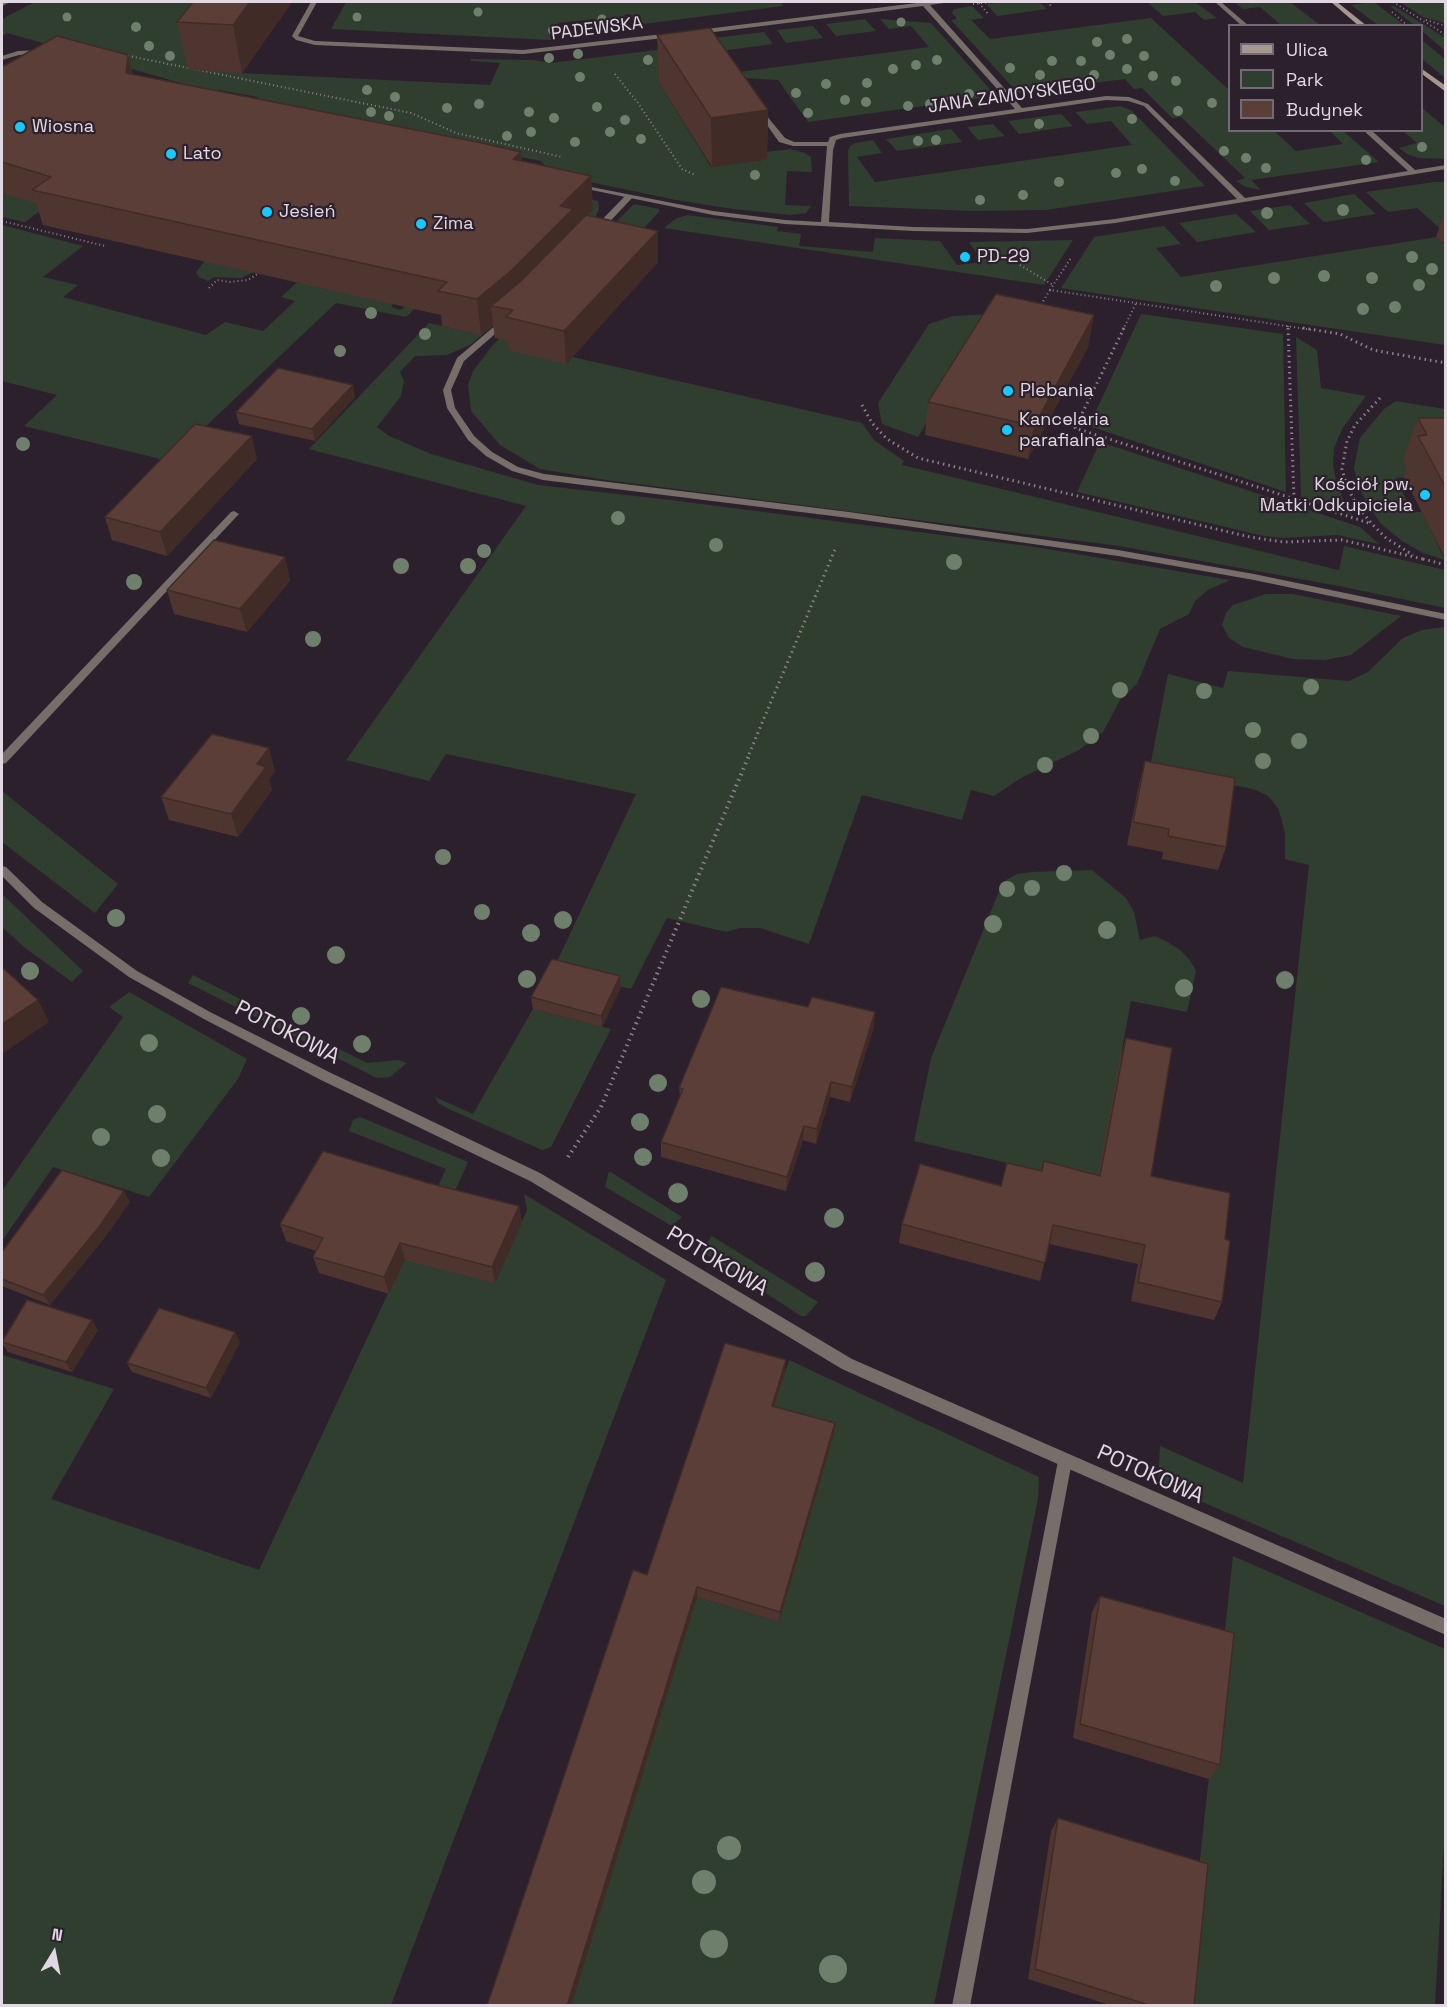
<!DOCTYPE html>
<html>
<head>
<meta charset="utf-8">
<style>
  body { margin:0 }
  #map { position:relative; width:1447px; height:2007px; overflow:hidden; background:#2c202d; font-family:"Space Grotesk",sans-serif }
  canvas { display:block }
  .frame { position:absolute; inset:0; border:3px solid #e1d8e1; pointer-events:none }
  .legend { position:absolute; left:1228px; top:24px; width:195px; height:108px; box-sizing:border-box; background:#2c202d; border:2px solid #746a75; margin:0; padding:8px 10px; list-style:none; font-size:18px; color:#e1d8e1 }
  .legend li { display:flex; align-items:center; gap:12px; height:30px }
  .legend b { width:30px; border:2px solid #746a75 }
  .north { position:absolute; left:24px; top:1923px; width:60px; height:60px; -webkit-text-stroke:4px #2c202d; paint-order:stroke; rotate:10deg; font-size:16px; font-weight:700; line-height:24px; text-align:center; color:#e1d8e1 }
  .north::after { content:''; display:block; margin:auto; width:21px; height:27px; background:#e1d8e1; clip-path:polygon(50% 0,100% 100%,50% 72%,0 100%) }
</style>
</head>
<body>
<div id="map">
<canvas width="1447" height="2007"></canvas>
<div class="frame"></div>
<ul class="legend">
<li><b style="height:8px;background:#a5988f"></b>Ulica</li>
<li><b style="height:16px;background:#303e2f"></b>Park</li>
<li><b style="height:16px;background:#5c3e38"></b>Budynek</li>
</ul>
<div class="north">N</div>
</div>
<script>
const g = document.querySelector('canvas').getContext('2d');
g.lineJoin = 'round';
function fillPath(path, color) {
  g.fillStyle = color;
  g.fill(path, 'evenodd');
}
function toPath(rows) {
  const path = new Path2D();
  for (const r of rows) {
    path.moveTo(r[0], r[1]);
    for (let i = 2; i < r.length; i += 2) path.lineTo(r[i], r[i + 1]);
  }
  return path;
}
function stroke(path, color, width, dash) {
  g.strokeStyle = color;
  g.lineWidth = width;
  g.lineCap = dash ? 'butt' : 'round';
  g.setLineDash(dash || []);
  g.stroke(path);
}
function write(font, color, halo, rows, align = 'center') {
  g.font = font + ' "Space Grotesk",sans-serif';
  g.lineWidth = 4.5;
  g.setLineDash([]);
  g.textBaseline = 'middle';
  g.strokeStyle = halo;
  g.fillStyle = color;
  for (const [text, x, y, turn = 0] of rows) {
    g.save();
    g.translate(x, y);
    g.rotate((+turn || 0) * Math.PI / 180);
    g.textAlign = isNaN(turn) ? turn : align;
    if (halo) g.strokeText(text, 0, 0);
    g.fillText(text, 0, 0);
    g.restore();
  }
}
fillPath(toPath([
  [35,2,237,2,240,73,490,85,500,63,470,61,471,59,533,60,551,63,673,48,659,83,711,167,763,160,759,153,790,149,805,153,811,157,812,172,787,171,785,205,811,206,806,213,790,215,733,209,676,200,551,174,541,161,251,103,258,97,220,90,215,93,25,38,7,33,2,36,2,19],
  [346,2,781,2,783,6,635,25,630,14,624,15,631,30,603,33,594,19,558,23,562,33,550,34,551,40,331,29],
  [1007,2,1039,2,1047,9,997,16,986,4],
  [1147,2,1195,2,1217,18,1204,20,1195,12,1163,16],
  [1234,2,1290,2,1320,25,1281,25,1260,7,1243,9],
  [1374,2,1404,25,1378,25,1351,5],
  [1400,2,1445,2,1445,23,1423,17],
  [972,6,984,18,971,20,990,39,1151,18,1229,90,1230,130,1274,131,1296,151,1343,144,1331,132,1343,131,1379,162,1251,180,1261,190,1246,187,1236,181,1245,178,1181,117,1172,118,1142,88,1134,89,1125,79,1077,85,1072,80,1051,82,1055,89,1018,93,951,20,957,19,952,13,954,9],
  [1390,6,1394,6,1445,38,1445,51,1422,31,1422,26,1414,25],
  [865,19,876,31,836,36,826,24],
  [880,19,931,23,996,96,808,122,778,80,708,76,929,47,911,26,889,29],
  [813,26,823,38,786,43,777,30],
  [764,32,773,44,721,51,713,38],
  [1422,40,1445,59,1445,78,1422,59],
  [1120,106,1131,110,1205,186,1046,210,973,211,849,206,848,151,850,146,855,143,873,140,882,153,857,157,875,182,1132,145,1111,121,1087,124,1075,112],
  [1422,108,1445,127,1445,159,1419,158,1407,154,1399,148,1417,143,1403,131,1422,130],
  [1061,114,1073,126,1019,134,1008,121],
  [993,124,1005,136,978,140,967,127],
  [951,129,962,142,897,151,886,139],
  [2,182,56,199,25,222,2,217],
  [1434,182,1445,182,1445,233,1417,208,1388,212,1366,192],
  [530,185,538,187,406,317,336,303,169,461,24,426,57,395,2,381,2,225,83,246,43,277,78,285,63,297,206,335,225,322,263,331,295,301,281,297,296,283,312,282,394,303,391,307,401,310],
  [558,192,598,201,599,209,594,220,496,323,470,345,447,355,415,356,400,372,404,381,401,396,377,427,389,436,431,454,538,485,671,500,1035,547,1230,580,1208,590,1195,601,1189,614,1160,629,1137,684,1120,700,1103,732,1079,750,1021,778,994,796,971,790,962,820,862,795,809,944,760,928,740,928,726,932,667,918,631,989,553,970,636,794,446,754,429,781,346,760,526,506,309,449,429,323,473,333],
  [1354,194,1376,214,1324,222,1304,203],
  [634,204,659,209,659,212,642,230,566,364,573,357,862,423,874,440,904,461,902,465,1339,570,1344,546,1445,570,1445,608,1339,586,1119,546,606,480,540,469,500,445,471,411,468,385,473,371,493,345],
  [1290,205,1310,224,1269,230,1250,211],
  [1236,214,1256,232,1197,242,1179,223],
  [688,215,778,227,777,231,801,234,799,246,873,252,875,238,940,241,957,265,982,262,969,242,1073,240,1044,285,664,228,677,218],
  [1164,226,1181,244,1156,248,1181,277,1437,237,1445,245,1445,345,1061,288,1094,237],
  [205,261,254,272,241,278,214,277,208,281,199,277,196,272],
  [992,314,918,437,882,424,878,403,929,324,953,316],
  [1141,314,1283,334,1286,492,1089,426],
  [1296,337,1317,350,1321,388,1366,396,1342,429,1334,448,1333,464,1336,481,1343,500,1352,515,1301,497],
  [1396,401,1445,409,1445,459,1404,460,1412,477,1396,478,1412,512,1422,512,1445,560,1423,553,1402,541,1380,523,1358,487,1354,468,1360,438,1384,409],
  [1100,442,1360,527,1379,544,1337,535,1282,538,1264,536,1077,492],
  [1266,594,1293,594,1401,616,1351,655,1325,660,1293,659,1243,647,1229,638,1222,625,1226,613,1233,605],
  [1445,627,1445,1606,1158,1483,1160,1446,1243,1483,1309,865,1285,859,1285,833,1281,818,1278,808,1268,796,1256,790,1150,767,1168,674,1223,688,1228,671,1349,681,1368,672,1403,638,1422,630],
  [2,791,118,884,95,913,2,842],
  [1092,870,1126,898,1134,912,1140,940,1154,936,1166,941,1180,950,1190,960,1196,971,1187,1012,1131,1001,1097,1184,914,1141,931,1058,998,894,1006,880,1017,874,1031,872],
  [2,894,83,971,72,982,24,947,2,927],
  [193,975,367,1063,398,1060,407,1063,390,1077,377,1078,188,983],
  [129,992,247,1059,238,1079,149,1197,53,1167,2,1241,2,1191,123,1017,109,1007],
  [533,1009,611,1029,551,1147,542,1150,451,1110,438,1103,435,1097,473,1114],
  [360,1117,468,1162,449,1204,495,1283,527,1210,524,1194,666,1280,391,2005,2,2005,2,1355,114,1389,51,1499,259,1570,446,1169,349,1131,353,1120],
  [609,1171,682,1217,672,1226,605,1187],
  [712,1236,818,1302,806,1316,801,1316,701,1251],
  [789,1360,1039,1477,1038,1499,934,2005,571,2006,697,1597,779,1622,771,1417],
  [1233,1556,1445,1649,1446,1810,1435,2005,1184,2006]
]), '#303e2f');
stroke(toPath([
  [1047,2,1052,7],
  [1393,2,1446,35],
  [979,3,989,15],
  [973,4,992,2],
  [1392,12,1408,26],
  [1426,20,1446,26],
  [124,55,411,113,456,133,562,157],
  [615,74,638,103,682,169,695,175],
  [2,221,105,246],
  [1020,265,1053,285],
  [209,288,217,280,229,282,248,280,262,271],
  [1050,290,1071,258],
  [1039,308,1050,290,1313,330],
  [1288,326,1288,330],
  [1123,330,1136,303]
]), '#8b808b', 2, [1, 3]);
stroke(toPath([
  [1124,328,1075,428,1372,524],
  [1288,328,1294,498],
  [1303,328,1340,334,1373,350,1446,363],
  [1380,398,1355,425,1347,441,1342,469,1347,487,1358,507,1372,524,1386,538,1413,555],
  [862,405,872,423,887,439,918,458,1250,537,1283,542,1342,540,1423,559],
  [1423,559,1446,565],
  [749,754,836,547]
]), '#8b808b', 3, [1.5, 4]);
stroke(toPath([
  [568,1157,601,1107,750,753]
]), '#8b808b', 4, [1.5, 4.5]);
fillPath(toPath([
  [43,50,46,52,45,53,19,55,2,60,2,56,18,51,43,50],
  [626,195,633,197,600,232,594,232,594,228,626,195],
  [503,319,510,321,464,361,451,390,455,408,474,436,492,452,518,467,544,474,849,512,1118,550,1254,574,1446,614,1446,620,1254,580,1118,556,849,518,543,480,512,471,486,456,468,440,447,408,443,390,457,358,503,319],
  [234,511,239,514,237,516,6,763,2,764,2,754,231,512,234,511],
  [1065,1454,1070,1456,1072,1461,970,2006,952,2006,1058,1461,1060,1456,1065,1454]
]), '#776e69');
fillPath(toPath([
  [2,2,10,2,2,6,2,2],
  [311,2,317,2,298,36,315,41,523,50,672,33,675,35,672,37,523,54,315,45,296,40,292,36,311,2],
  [925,2,945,2,944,3,930,5,1022,108,1106,96,1129,97,1148,104,1245,198,1408,171,1363,130,1371,130,1415,170,1446,165,1446,169,1115,223,1027,233,913,231,785,224,713,215,572,186,576,184,713,211,785,220,821,222,827,146,793,146,779,142,757,111,757,109,761,109,785,138,794,142,828,142,830,137,840,134,1015,109,923,6,698,34,695,32,698,30,925,2],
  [1106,100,1128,101,1144,106,1237,199,1115,219,1027,229,913,227,829,222,833,150,836,140,842,138,1106,100],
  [1215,2,1221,2,1249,26,1242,26,1215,2],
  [2,866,6,867,42,902,137,971,210,1012,329,1072,540,1173,852,1359,1446,1619,1446,1635,842,1369,530,1181,321,1080,202,1018,129,977,34,908,2,876,2,866]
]), '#776e69');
fillPath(toPath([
  [1331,2,1337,2,1367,26,1359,26,1331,2],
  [1422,69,1446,86,1446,92,1422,74,1422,69]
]), '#a5988f');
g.fillStyle = '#6e7f6c';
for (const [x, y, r] of [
  [478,12,4.5],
  [67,17,4.5],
  [357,17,4.5],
  [602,19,4.5],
  [901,22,4.5],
  [136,27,5],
  [553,30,5],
  [1127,39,5],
  [1097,42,5],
  [149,46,5],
  [578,54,5],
  [1110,55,5],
  [170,56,5],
  [1144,56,5],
  [549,58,5],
  [648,60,5],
  [937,60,5],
  [1052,61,5],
  [1081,61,5],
  [916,65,5],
  [1010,68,5],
  [893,69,5],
  [1127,69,5],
  [1040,75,5],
  [1094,75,5],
  [1153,76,5],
  [580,77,5],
  [1176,81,5],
  [867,83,5],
  [826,84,5],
  [367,90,5],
  [796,93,5],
  [969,94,5],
  [395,97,5],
  [845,100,5],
  [950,101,5],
  [866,102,5],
  [1212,103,5],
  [479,104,5],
  [930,104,5],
  [908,106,5],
  [597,107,5],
  [447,108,5],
  [1178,111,5],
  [371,112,5],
  [529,112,5],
  [808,113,5],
  [389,116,5],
  [554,118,5],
  [1132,119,5],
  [625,120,5],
  [1039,124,5],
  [531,132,5],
  [610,132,5],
  [507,136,5],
  [641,139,5],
  [936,140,5],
  [918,141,5],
  [575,142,5],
  [1422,147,5],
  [1224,151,5],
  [1246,158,5],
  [1366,160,5],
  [1266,168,5],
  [1142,169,5],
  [1116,173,5],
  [755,175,5],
  [1175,181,5],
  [1059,182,5],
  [1023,195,5],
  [980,200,5],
  [1343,210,6],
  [1267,213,6],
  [1412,257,6],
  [1432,269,6],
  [1324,276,6],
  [1274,278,6],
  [1372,278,6],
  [1419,285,6],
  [1216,286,6],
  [1395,307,6],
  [1363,309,6],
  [371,313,6],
  [425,334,6],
  [340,351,6],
  [23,444,7],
  [618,518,7],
  [716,545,7],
  [484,551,7],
  [954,562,8],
  [401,566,8],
  [468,566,8],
  [134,582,8],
  [313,639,8],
  [1311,687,8],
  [1120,690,8],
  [1204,691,8],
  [1253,730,8],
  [1091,736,8],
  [1299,741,8],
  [1263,761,8],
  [1045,765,8],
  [443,857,8],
  [1064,873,8],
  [1032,888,8],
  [1007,889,8],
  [482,912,8],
  [116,918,9],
  [563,920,9],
  [993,924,9],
  [1107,930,9],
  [531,933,9],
  [336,955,9],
  [30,971,9],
  [527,979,9],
  [1285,980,9],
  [1184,988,9],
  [701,999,9],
  [301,1016,9],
  [149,1043,9],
  [362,1044,9],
  [658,1083,9],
  [157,1114,9],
  [640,1122,9],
  [101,1137,9],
  [643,1157,9],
  [161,1158,9],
  [678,1193,10],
  [834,1218,10],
  [815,1272,10],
  [729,1848,12],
  [704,1882,12],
  [714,1944,14],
  [833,1969,14]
]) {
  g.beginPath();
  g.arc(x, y, r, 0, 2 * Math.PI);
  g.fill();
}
fillPath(toPath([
  [193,2,292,2,242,73,188,70,177,22],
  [657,35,768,110,767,159,712,167,659,83],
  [128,55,133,74,521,152,522,161,591,176,593,210,588,215,658,231,658,262,566,364,509,350,508,341,495,338,493,324,481,335,442,326,441,315,43,225,36,203,2,193,2,67],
  [1446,208,1446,245,1436,237],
  [1094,315,1088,347,1028,459,925,435,928,402],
  [355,397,315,441,239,424,236,412],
  [1418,418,1446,418,1446,560,1404,477,1407,467,1403,460],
  [257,459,167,556,112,540,105,517],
  [285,557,290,581,247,632,174,614,167,590],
  [269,748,275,772,269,779,272,790,238,837,169,820,161,797],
  [1145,761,1226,847,1218,870,1162,859,1163,852,1127,845,1139,784],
  [621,987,602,1027,533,1009,531,997],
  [874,1027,850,1102,830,1097,816,1144,803,1140,786,1191,661,1157,661,1142,680,1097,679,1088],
  [1126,1038,1151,1176,1225,1239,1222,1302,1214,1320,1131,1301,1138,1264,1049,1244,1040,1281,899,1243,902,1224,1041,1171,1044,1161,1098,1175,1120,1058],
  [428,1183,519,1206,522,1223,495,1283,405,1260,389,1294,319,1273,313,1257,316,1251,286,1241,280,1224],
  [130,1202,105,1237,50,1305,2,1286,2,1252],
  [98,1330,72,1372,8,1352,2,1343,2,1341],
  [240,1342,211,1398,132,1372,127,1363],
  [785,1372,775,1407,835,1423,834,1434,779,1622,697,1597,571,2006,487,2006,647,1575],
  [1100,1596,1220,1765,1209,1779,1073,1738,1092,1612],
  [1058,1818,1194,2006,1113,2006,1028,1979,1051,1831]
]), '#4f3530');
fillPath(toPath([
  [250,2,292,2,242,73,233,25],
  [128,55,136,88,126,73],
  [768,110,767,159,712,167,711,118],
  [521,152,524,186,513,159],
  [591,176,593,210,574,229,576,244,491,306,493,324,481,335,477,299,560,206],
  [658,231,658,262,566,364,564,331],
  [1094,315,1088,347,1028,459,1034,426],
  [353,385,355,397,315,441,312,429],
  [252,436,257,459,167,556,160,532],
  [285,557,290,581,247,632,240,609],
  [269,748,275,772,269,779,272,790,238,837,231,814,257,764],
  [620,976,621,987,602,1027,601,1016],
  [38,1000,49,1022,2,1054,2,1024],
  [875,1012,874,1027,850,1102,852,1087],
  [831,1082,830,1097,816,1144,817,1129],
  [804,1126,803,1140,786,1191,787,1177],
  [124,1191,130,1202,105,1237,50,1305,43,1295],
  [519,1206,522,1223,495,1283,492,1267],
  [400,1243,405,1260,389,1294,384,1277],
  [92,1320,98,1330,72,1372,66,1362],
  [235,1332,240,1342,211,1398,206,1388],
  [786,1360,785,1372,771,1417,772,1406],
  [835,1423,834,1434,779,1622,780,1612],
  [697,1587,697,1597,571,2006,567,2006]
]), '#402b27');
const building = toPath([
  [193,2,250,2,233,25,177,22,193,2],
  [710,28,768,110,711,118,657,35,710,28],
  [57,36,128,55,126,73,482,143,521,152,513,159,591,176,560,206,573,209,512,270,477,299,438,291,447,282,32,190,51,177,2,162,2,67,57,36],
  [586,215,658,231,564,331,506,317,513,310,491,306,521,281,586,215],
  [996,294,1094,315,1034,426,928,402,996,294],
  [278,368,353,385,312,429,236,412,278,368],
  [1418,418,1446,418,1446,488,1418,436,1427,435,1418,418],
  [195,424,252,436,160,532,105,517,195,424],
  [214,540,285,557,240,609,167,590,214,540],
  [212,734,269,748,257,764,266,767,231,814,161,797,212,734],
  [1145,761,1235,778,1226,847,1168,836,1169,829,1133,822,1145,761],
  [552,959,620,976,601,1016,531,997,552,959],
  [4,969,38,1000,2,1024,2,971,4,969],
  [721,987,808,1007,812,997,875,1012,852,1087,831,1082,817,1129,804,1126,787,1177,661,1142,683,1089,679,1088,721,987],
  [1126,1038,1172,1048,1151,1176,1230,1193,1225,1239,1230,1241,1222,1302,1138,1282,1145,1245,1053,1225,1045,1263,902,1224,920,1164,1001,1186,1007,1163,1042,1171,1044,1161,1100,1176,1126,1038],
  [323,1151,428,1183,519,1206,492,1267,400,1243,384,1277,313,1257,323,1238,280,1224,323,1151],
  [62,1170,124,1191,99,1227,43,1295,2,1279,2,1252,62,1170],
  [27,1300,92,1320,66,1362,2,1342,27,1300],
  [159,1308,235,1332,206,1388,127,1363,159,1308],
  [725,1343,786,1360,772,1406,835,1423,780,1612,697,1587,567,2006,487,2006,633,1570,647,1575,725,1343],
  [1100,1596,1234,1633,1220,1765,1080,1724,1100,1596],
  [1058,1818,1208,1864,1194,2006,1152,2006,1035,1969,1058,1818]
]);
fillPath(building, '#5c3e38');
stroke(building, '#402b27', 1.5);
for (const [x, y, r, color] of [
  [20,127,6,"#18cafc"],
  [171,154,6,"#18cafc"],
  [267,212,6,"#18cafc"],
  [421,224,6,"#18cafc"],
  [965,257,6,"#18cafc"],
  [1008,391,6,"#18cafc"],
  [1007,430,6,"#18cafc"],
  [1425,495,6,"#18cafc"]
]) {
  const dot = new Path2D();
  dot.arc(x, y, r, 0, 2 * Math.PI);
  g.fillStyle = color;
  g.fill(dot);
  stroke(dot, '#2c202d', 2);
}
write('18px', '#e1d8e1', '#2c202d', [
  ["PADEWSKA",597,29,-7],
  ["JANA ZAMOYSKIEGO",1012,96,-8]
]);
write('18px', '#e1d8e1', '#2c202d', [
  ["Wiosna",32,127],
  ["Lato",183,154],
  ["Jesień",279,212],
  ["Zima",433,224],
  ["PD-29",977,257],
  ["Plebania",1020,391],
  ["Kancelaria",1019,420],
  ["parafialna",1019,441],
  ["Kościół pw.",1413,485,"right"],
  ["Matki Odkupiciela",1413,506,"right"]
], 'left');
write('22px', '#e1d8e1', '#2c202d', [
  ["POTOKOWA",287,1033,27],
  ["POTOKOWA",717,1262,31],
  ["POTOKOWA",1150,1475,24]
]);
</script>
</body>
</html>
